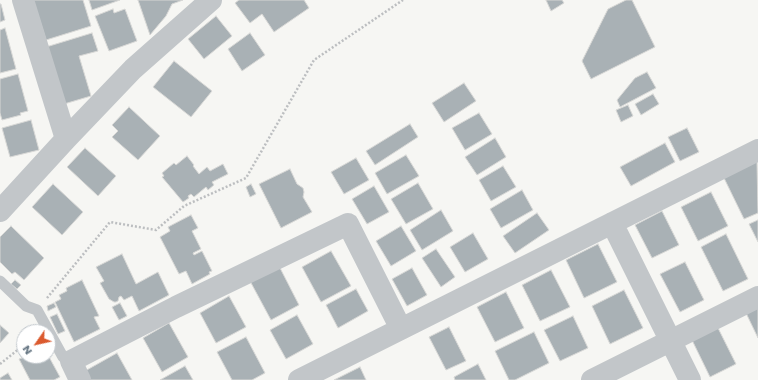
<!DOCTYPE html>
<html>
<head>
<meta charset="utf-8">
<style>
  body { margin:0 }
  #map { position:relative; width:758px; height:380px; overflow:hidden; background:#f6f6f3; font-family:Poppins,sans-serif }
  canvas { display:block }
  .north { position:absolute; left:16px; top:324px; width:40px; height:40px; box-sizing:border-box; background:#fff; border:1px solid #c2c8cd; border-radius:50%; rotate:236deg; font-size:11px; font-weight:700; line-height:16px; text-align:center; color:#667683 }
  .north::after { content:''; display:block; margin:auto; width:14px; height:18px; background:#db5a2e; clip-path:polygon(50% 0,100% 100%,50% 72%,0 100%) }
</style>
</head>
<body>
<div id="map">
<canvas width="758" height="380"></canvas>
<div class="north">N</div>
</div>
<script>
const g = document.querySelector('canvas').getContext('2d');
g.lineJoin = 'round';
function fillPath(path, color) {
  g.fillStyle = color;
  g.fill(path, 'evenodd');
}
function toPath(rows) {
  const path = new Path2D();
  for (const r of rows) {
    path.moveTo(r[0], r[1]);
    for (let i = 2; i < r.length; i += 2) path.lineTo(r[i], r[i + 1]);
  }
  return path;
}
function stroke(path, color, width, dash) {
  g.strokeStyle = color;
  g.lineWidth = width;
  g.lineCap = dash ? 'butt' : 'round';
  g.setLineDash(dash || []);
  g.stroke(path);
}
const building = toPath([
  [33,0,83,0,91,26,46,40,33,0],
  [89,0,120,0,92,10,89,0],
  [138,0,183,0,172,4,166,16,150,35,138,0],
  [239,0,304,0,309,8,274,32,262,14,250,23,235,3,239,0],
  [546,0,562,0,564,3,551,11,546,0],
  [626,0,632,0,655,47,591,79,582,61,608,9,626,0],
  [0,4,1,4,5,20,0,22,0,4],
  [113,9,114,13,125,9,137,41,109,51,95,16,113,9],
  [216,16,232,36,204,59,188,39,216,16],
  [5,28,16,69,0,73,0,30,5,28],
  [92,33,98,51,79,56,91,96,64,104,46,47,92,33],
  [250,33,265,55,242,71,228,49,250,33],
  [174,61,212,91,191,117,153,87,174,61],
  [647,72,656,88,620,107,617,100,635,78,647,72],
  [18,74,28,111,20,113,21,115,2,120,0,113,0,79,18,74],
  [464,83,476,101,444,122,432,103,464,83],
  [653,94,659,104,641,115,635,104,653,94],
  [628,105,633,116,621,122,616,110,628,105],
  [129,107,160,136,138,160,112,137,118,131,112,125,129,107],
  [479,113,492,134,465,150,452,128,479,113],
  [31,120,39,150,10,157,2,128,31,120],
  [410,124,418,137,375,165,366,151,410,124],
  [687,128,699,152,680,161,668,137,687,128],
  [495,138,506,157,477,175,465,157,495,138],
  [665,143,675,162,631,186,620,167,665,143],
  [85,148,116,176,98,196,67,167,85,148],
  [406,155,419,176,387,194,375,173,406,155],
  [187,156,194,165,193,166,199,174,207,167,210,171,223,164,228,174,212,182,214,185,208,190,206,187,194,197,191,194,188,196,189,198,183,202,162,177,164,176,162,173,174,163,176,165,187,156],
  [356,158,369,180,344,194,331,172,356,158],
  [757,161,758,213,744,219,724,178,757,161],
  [503,166,516,187,491,201,479,180,503,166],
  [290,169,297,184,303,188,304,192,303,197,312,212,281,228,259,184,290,169],
  [418,183,433,209,406,224,391,199,418,183],
  [53,184,83,212,62,235,32,207,53,184],
  [251,184,256,194,250,197,246,187,251,184],
  [374,186,389,212,367,224,352,199,374,186],
  [522,190,533,210,501,228,490,209,522,190],
  [711,192,728,226,698,241,681,207,711,192],
  [441,210,453,231,422,250,410,230,441,210],
  [662,211,679,245,652,258,635,225,662,211],
  [537,213,549,230,515,253,503,236,537,213],
  [191,215,198,228,192,231,201,249,193,253,194,255,202,251,212,271,209,272,210,274,192,284,186,271,179,274,160,237,170,231,168,227,191,215],
  [758,220,758,242,749,224,758,220],
  [11,226,44,258,24,280,15,272,12,274,0,262,0,237,11,226],
  [401,226,416,251,391,266,376,241,401,226],
  [473,233,488,259,465,272,450,247,473,233],
  [726,234,748,279,723,291,701,247,726,234],
  [598,244,617,282,584,298,566,260,598,244],
  [436,249,455,277,441,287,422,258,436,249],
  [331,251,351,286,321,302,302,267,331,251],
  [122,254,136,284,158,272,169,295,139,311,132,296,124,300,121,296,119,297,118,301,116,302,114,302,109,299,100,283,104,281,96,267,122,254],
  [685,262,704,300,680,312,660,274,685,262],
  [279,266,299,305,271,320,250,281,279,266],
  [412,268,427,295,407,306,392,279,412,268],
  [551,270,570,307,540,321,522,285,551,270],
  [15,280,21,285,17,289,11,284,15,280],
  [82,280,99,316,94,317,100,329,74,342,55,302,61,299,59,295,67,291,66,288,82,280],
  [356,289,368,311,338,328,326,305,356,289],
  [624,290,643,328,610,344,592,306,624,290],
  [506,292,524,328,495,342,477,307,506,292],
  [229,296,246,327,216,343,200,313,229,296],
  [54,303,56,307,48,311,47,306,54,303],
  [120,303,127,316,119,320,112,307,120,303],
  [758,307,758,338,746,313,758,307],
  [57,314,65,331,58,334,50,317,57,314],
  [297,315,313,344,286,359,270,330,297,315],
  [573,316,588,348,560,361,544,330,573,316],
  [169,323,188,357,162,372,143,338,169,323],
  [0,325,9,333,0,343,0,325],
  [717,326,736,364,710,377,691,338,717,326],
  [449,327,466,361,446,370,429,337,449,327],
  [534,332,549,363,515,380,509,380,495,351,534,332],
  [246,337,265,373,252,380,232,380,217,352,246,337],
  [117,353,132,380,90,380,85,371,117,353],
  [24,354,24,356,48,356,48,355,60,377,54,380,30,380,19,359,22,358,21,356,24,354],
  [478,364,486,380,455,380,454,377,478,364],
  [185,366,193,380,160,380,185,366],
  [360,367,366,380,334,380,360,367],
  [8,373,12,380,0,380,0,378,8,373]
]);
fillPath(building, '#a9b1b5');
stroke(building, '#d8d8d6', 1);
stroke(toPath([
  [47,298,110,222,156,230,184,206,246,178,314,60,403,0],
  [0,364,24,345]
]), '#bcbec0', 2.5, [2, 2]);
stroke(toPath([
  [0,281,26,306,37,310,63,357,71,361]
]), '#c2c6c9', 11);
stroke(toPath([
  [23,0,66,139],
  [0,211,66,139,133,69,211,0],
  [612,223,690,380],
  [80,380,71,361,176,307,348,224,401,329],
  [299,380,758,150],
  [592,380,758,297]
]), '#c2c6c9', 22);
</script>
</body>
</html>
